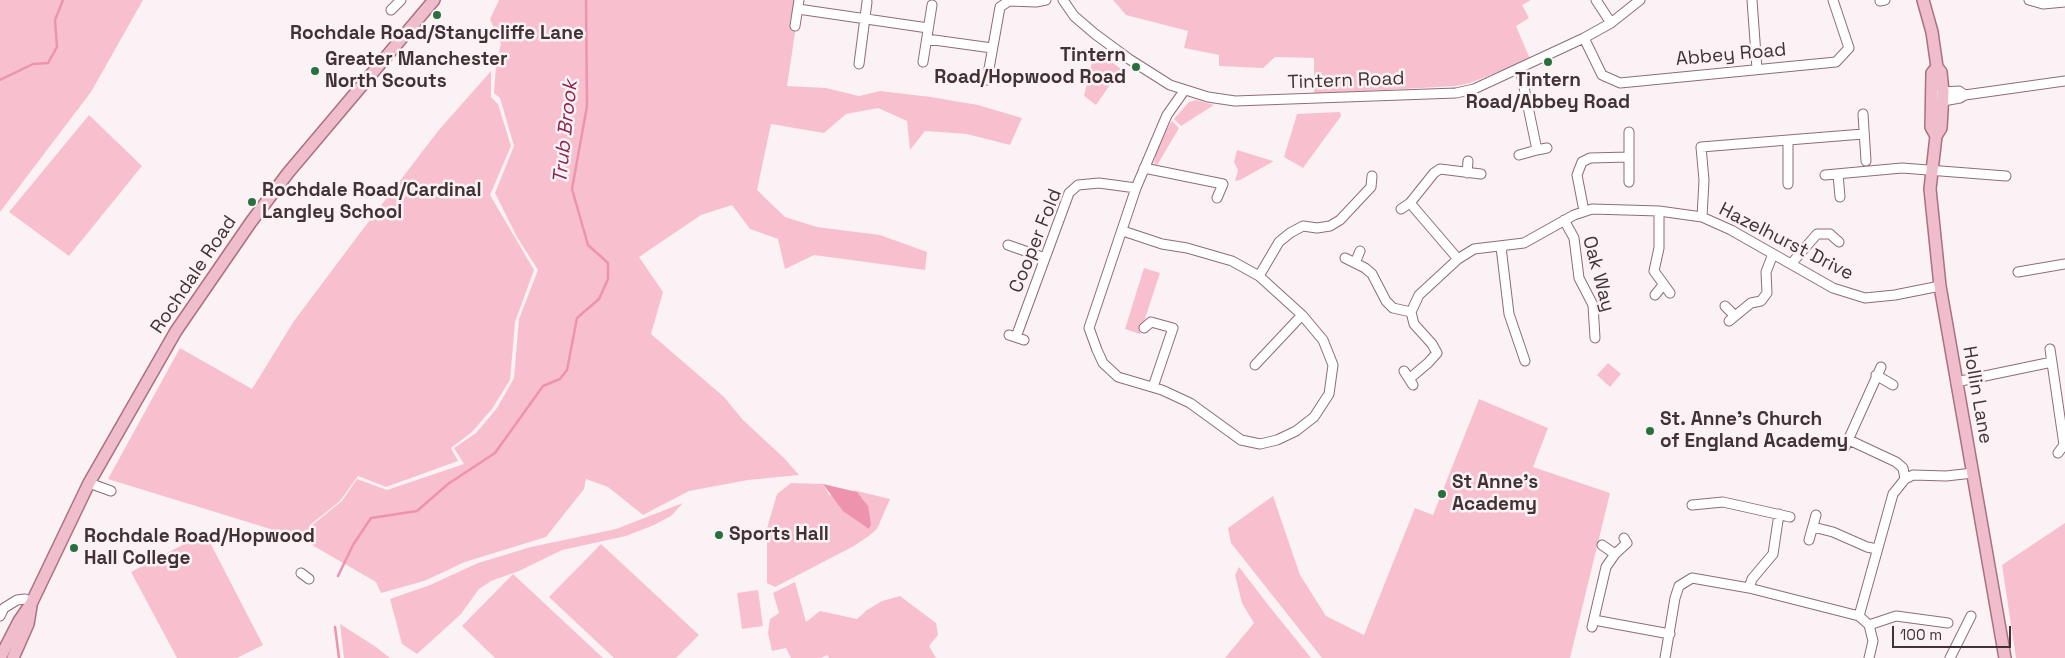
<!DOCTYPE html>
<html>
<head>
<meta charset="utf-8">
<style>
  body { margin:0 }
  #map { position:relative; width:2065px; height:658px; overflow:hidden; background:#faf2f4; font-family:"Space Grotesk",sans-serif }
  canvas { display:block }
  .scale { position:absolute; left:1892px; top:626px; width:119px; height:22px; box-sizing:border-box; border:2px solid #413236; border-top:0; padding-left:6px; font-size:15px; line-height:18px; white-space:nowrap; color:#413236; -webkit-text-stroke:4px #faf2f4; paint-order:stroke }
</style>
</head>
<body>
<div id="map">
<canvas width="2065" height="658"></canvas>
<div class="scale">100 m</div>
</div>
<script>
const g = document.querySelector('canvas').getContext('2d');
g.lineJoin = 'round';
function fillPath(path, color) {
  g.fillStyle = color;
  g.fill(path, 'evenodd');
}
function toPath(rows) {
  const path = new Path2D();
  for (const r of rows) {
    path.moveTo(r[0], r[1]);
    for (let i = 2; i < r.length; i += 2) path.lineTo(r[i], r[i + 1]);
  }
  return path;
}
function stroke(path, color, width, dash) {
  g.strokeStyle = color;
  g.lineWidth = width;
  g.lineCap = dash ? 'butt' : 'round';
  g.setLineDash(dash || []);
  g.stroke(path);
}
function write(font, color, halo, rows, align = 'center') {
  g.font = font + ' "Space Grotesk",sans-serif';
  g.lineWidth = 5;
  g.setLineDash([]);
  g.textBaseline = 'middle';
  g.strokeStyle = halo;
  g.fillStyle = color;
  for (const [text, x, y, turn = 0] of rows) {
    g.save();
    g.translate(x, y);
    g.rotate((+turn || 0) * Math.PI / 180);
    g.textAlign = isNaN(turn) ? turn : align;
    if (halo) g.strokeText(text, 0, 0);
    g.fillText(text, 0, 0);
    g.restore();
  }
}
fillPath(toPath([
  [0,0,143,0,91,92,0,212],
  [499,0,800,0,787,86,826,88,859,96,880,91,931,97,978,105,1022,118,1010,145,967,134,925,131,910,150,907,121,878,108,846,114,824,133,771,124,757,190,785,217,817,227,880,235,927,252,925,270,814,255,785,269,778,239,750,229,732,205,701,215,639,257,663,292,651,334,724,397,743,420,784,458,799,475,748,480,689,491,643,515,608,487,586,479,584,489,546,537,465,562,424,581,381,593,376,582,312,545,311,526,342,501,357,479,387,490,464,464,454,448,476,433,497,408,514,378,519,319,538,270,517,237,495,193,514,146,500,98,494,93,496,65,501,44,490,19],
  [1113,0,1531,0,1522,5,1529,18,1516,26,1530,59,1470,83,1456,86,1314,94,1314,58,1275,57,1263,68,1219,66,1219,55,1184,48,1188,31,1126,15],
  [1095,50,1121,69,1096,105,1084,96],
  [491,71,491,97,498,104,511,146,490,195,534,270,515,322,510,380,492,409,472,432,451,448,458,461,386,487,358,476,340,501,310,525,306,540,108,479,180,348,252,389,294,321,360,233,438,131],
  [1196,100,1214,105,1181,126,1174,119,1189,102],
  [1340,112,1341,116,1303,168,1284,157,1297,114],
  [89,115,142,166,69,256,9,212],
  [1172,121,1179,128,1156,167,1154,161,1160,140],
  [1237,150,1273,161,1274,161,1240,180,1235,181,1238,170,1234,162],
  [1144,268,1160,273,1140,334,1125,329],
  [1608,363,1621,374,1610,387,1597,375],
  [1479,399,1548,428,1533,467,1610,493,1570,658,1322,658,1231,543,1228,528,1273,496,1300,575,1326,616,1364,635,1415,508,1433,515],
  [791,483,823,484,829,495,864,500,853,490,890,499,877,529,870,535,854,546,775,587,767,583,767,528,777,494],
  [683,503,671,516,654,525,626,536,562,550,519,571,491,581,479,589,461,614,417,654,402,644,390,599,430,585,478,563,531,547,616,529],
  [2065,523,2065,658,2016,658,2002,565],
  [205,533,263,645,237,658,177,658,131,572],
  [601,544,699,635,676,658,614,658,549,597],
  [1239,567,1269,606,1311,658,1225,658,1254,623,1242,603,1235,575],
  [513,574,603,658,495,658,462,626],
  [795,582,806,622,820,611,857,619,867,610,882,601,900,596,936,623,938,635,929,646,936,658,829,658,827,655,821,658,791,658,786,648,772,651,768,633,770,619,779,613,773,593],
  [758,590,763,626,742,629,737,593],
  [340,624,376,647,390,658,344,658]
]), '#f8c0cf');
fillPath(toPath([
  [823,484,857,492,868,506,871,524,869,529,843,511]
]), '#ed93ae');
stroke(toPath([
  [0,80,33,64,48,63,57,47,55,20,63,0],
  [338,576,353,545,371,518,417,511,448,484,495,453,543,386,560,379,567,370,577,318,599,299,608,279,608,263,588,245,572,189,587,106,586,0],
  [335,627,339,658]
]), '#ed93ae', 2.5);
const minor = toPath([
  [1063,0,1074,16,1095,34,1129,59,1170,85,1208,97,1235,101,1456,93,1474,89,1584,38,1611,23,1640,0],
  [1596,0,1611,23],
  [1752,0,1757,69],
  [2029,0,2043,4,2065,2],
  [1880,1,1885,0],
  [798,9,928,28],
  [391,10,401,0],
  [795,26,799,0],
  [1584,38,1602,75,1620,83,1836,62,1849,48,1833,0],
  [927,39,992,48],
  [923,62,932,5],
  [859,64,867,2],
  [987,80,1000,7,1009,1,1036,2,1046,0],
  [1959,91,1965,95,1960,98,1943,101,1933,97,1943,92,1959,91],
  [1965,95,2065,81],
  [1863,114,1866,161],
  [1629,132,1629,182],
  [1788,141,1788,184],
  [1537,150,1547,148],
  [1519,155,1537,150,1520,68],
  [1144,168,1223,184,1217,198],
  [1467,173,1468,161],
  [1838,174,1840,197],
  [1825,175,1902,168,2006,176],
  [1401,209,1410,203],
  [1584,211,1577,175,1582,162,1590,158,1629,157],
  [1659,211,1659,248,1654,271,1670,293],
  [1702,217,1704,180,1701,147,1863,134],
  [1564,220,1574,238,1579,278,1593,305,1595,338],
  [1123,231,1162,244,1187,248,1232,261,1259,276,1302,315,1323,340,1333,365,1329,394,1314,417,1296,431,1277,440,1260,444,1241,440,1190,403,1162,390,1118,377,1103,363,1097,350,1089,328,1136,188,1167,115,1184,91],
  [1008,245,1045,258],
  [1501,247,1509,314,1525,361],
  [1345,258,1365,268,1372,274,1386,301,1393,308,1411,312],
  [1458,259,1410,203,1434,173,1440,169,1481,174],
  [1355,263,1360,251],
  [1791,264,1817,234,1830,234,1839,242],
  [2018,272,2065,264],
  [1259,276,1279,242,1290,233,1303,226,1317,228,1330,226,1340,220,1371,187,1372,176],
  [1655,295,1663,285],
  [1725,306,1735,316],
  [1729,321,1751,303,1761,301,1767,293,1766,272,1773,254],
  [1144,328,1151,322,1173,328,1153,387],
  [1009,335,1024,340],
  [1016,337,1069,193,1078,185,1099,183,1136,188],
  [2050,349,2064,445,2058,453],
  [1255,365,1302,315],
  [1404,371,1413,385],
  [1876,375,1893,385],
  [1409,379,1428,363,1437,353,1432,344,1414,324,1411,312,1419,295,1458,259,1474,249,1524,243,1574,215,1592,209,1659,211,1702,217,1731,230,1833,288,1865,298,1895,295,1940,286],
  [1956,382,2052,362],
  [1849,440,1896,462,1903,468,1905,479],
  [1845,447,1881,367],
  [89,483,111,491],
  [1692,505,1723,502,1790,517],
  [1813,527,1833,532,1867,547,1877,549],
  [1809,540,1816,515],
  [1602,545,1615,554],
  [301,573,309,579],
  [1749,588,1752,579,1773,554,1779,514],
  [0,616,4,608,17,600,25,599,32,602],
  [1594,620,1670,634],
  [1869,625,1896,616,1948,623],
  [1592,627,1606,567,1615,554,1627,543,1624,538],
  [1665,658,1675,598,1679,586,1692,578,1749,588,1859,616],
  [1869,658,1873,641,1869,625,1859,616,1893,494,1905,479,1913,475,1946,476,1973,473],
  [1950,658,1971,616]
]);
const major = toPath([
  [1923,0,1932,32,1937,67,1941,72,1943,92,1941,128,1936,136,1930,189,1940,286,2005,658],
  [1936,136,1931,127,1932,73,1937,67],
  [0,658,19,621,32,602,89,483,176,331,251,222,288,173,434,0],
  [13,658,28,624,31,606]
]);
stroke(minor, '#8f6d76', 11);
stroke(major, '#ab7081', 14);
stroke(minor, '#fff', 9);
stroke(major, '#efbdcc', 11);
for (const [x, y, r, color] of [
  [437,15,5,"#28713e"],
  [1548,62,5,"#28713e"],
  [1136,67,5,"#28713e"],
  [315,71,5,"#28713e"],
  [252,202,5,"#28713e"],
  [1650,431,5,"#28713e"],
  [1442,494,5,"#28713e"],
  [719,535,5,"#28713e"],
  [74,548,5,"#28713e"]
]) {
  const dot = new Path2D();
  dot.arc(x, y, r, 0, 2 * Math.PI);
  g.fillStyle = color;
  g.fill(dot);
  stroke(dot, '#faf2f4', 2);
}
write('bold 19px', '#413236', '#faf2f4', [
  ["Rochdale Road/Stanycliffe Lane",437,34,"center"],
  ["Tintern",1126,56,"right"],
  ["Road/Hopwood Road",1126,78,"right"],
  ["Greater Manchester",325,60],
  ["North Scouts",325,82],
  ["Tintern",1548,81,"center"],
  ["Road/Abbey Road",1548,103,"center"],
  ["Rochdale Road/Cardinal",262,191],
  ["Langley School",262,213],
  ["St. Anne's Church",1660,420],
  ["of England Academy",1660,442],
  ["St Anne's",1452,483],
  ["Academy",1452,505],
  ["Sports Hall",729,535],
  ["Rochdale Road/Hopwood",84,537],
  ["Hall College",84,559]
], 'left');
write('19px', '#413236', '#faf2f4', [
  ["Abbey Road",1731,55,-5],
  ["Tintern Road",1346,81,-2],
  ["Cooper Fold",1036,241,-68],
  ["Hazelhurst Drive",1786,242,27],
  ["Oak Way",1598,274,75],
  ["Rochdale Road",194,275,-56],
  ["Hollin Lane",1977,395,80]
]);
write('italic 20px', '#8c244e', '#faf2f4', [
  ["Trub Brook",566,132,-84]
]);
</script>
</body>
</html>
